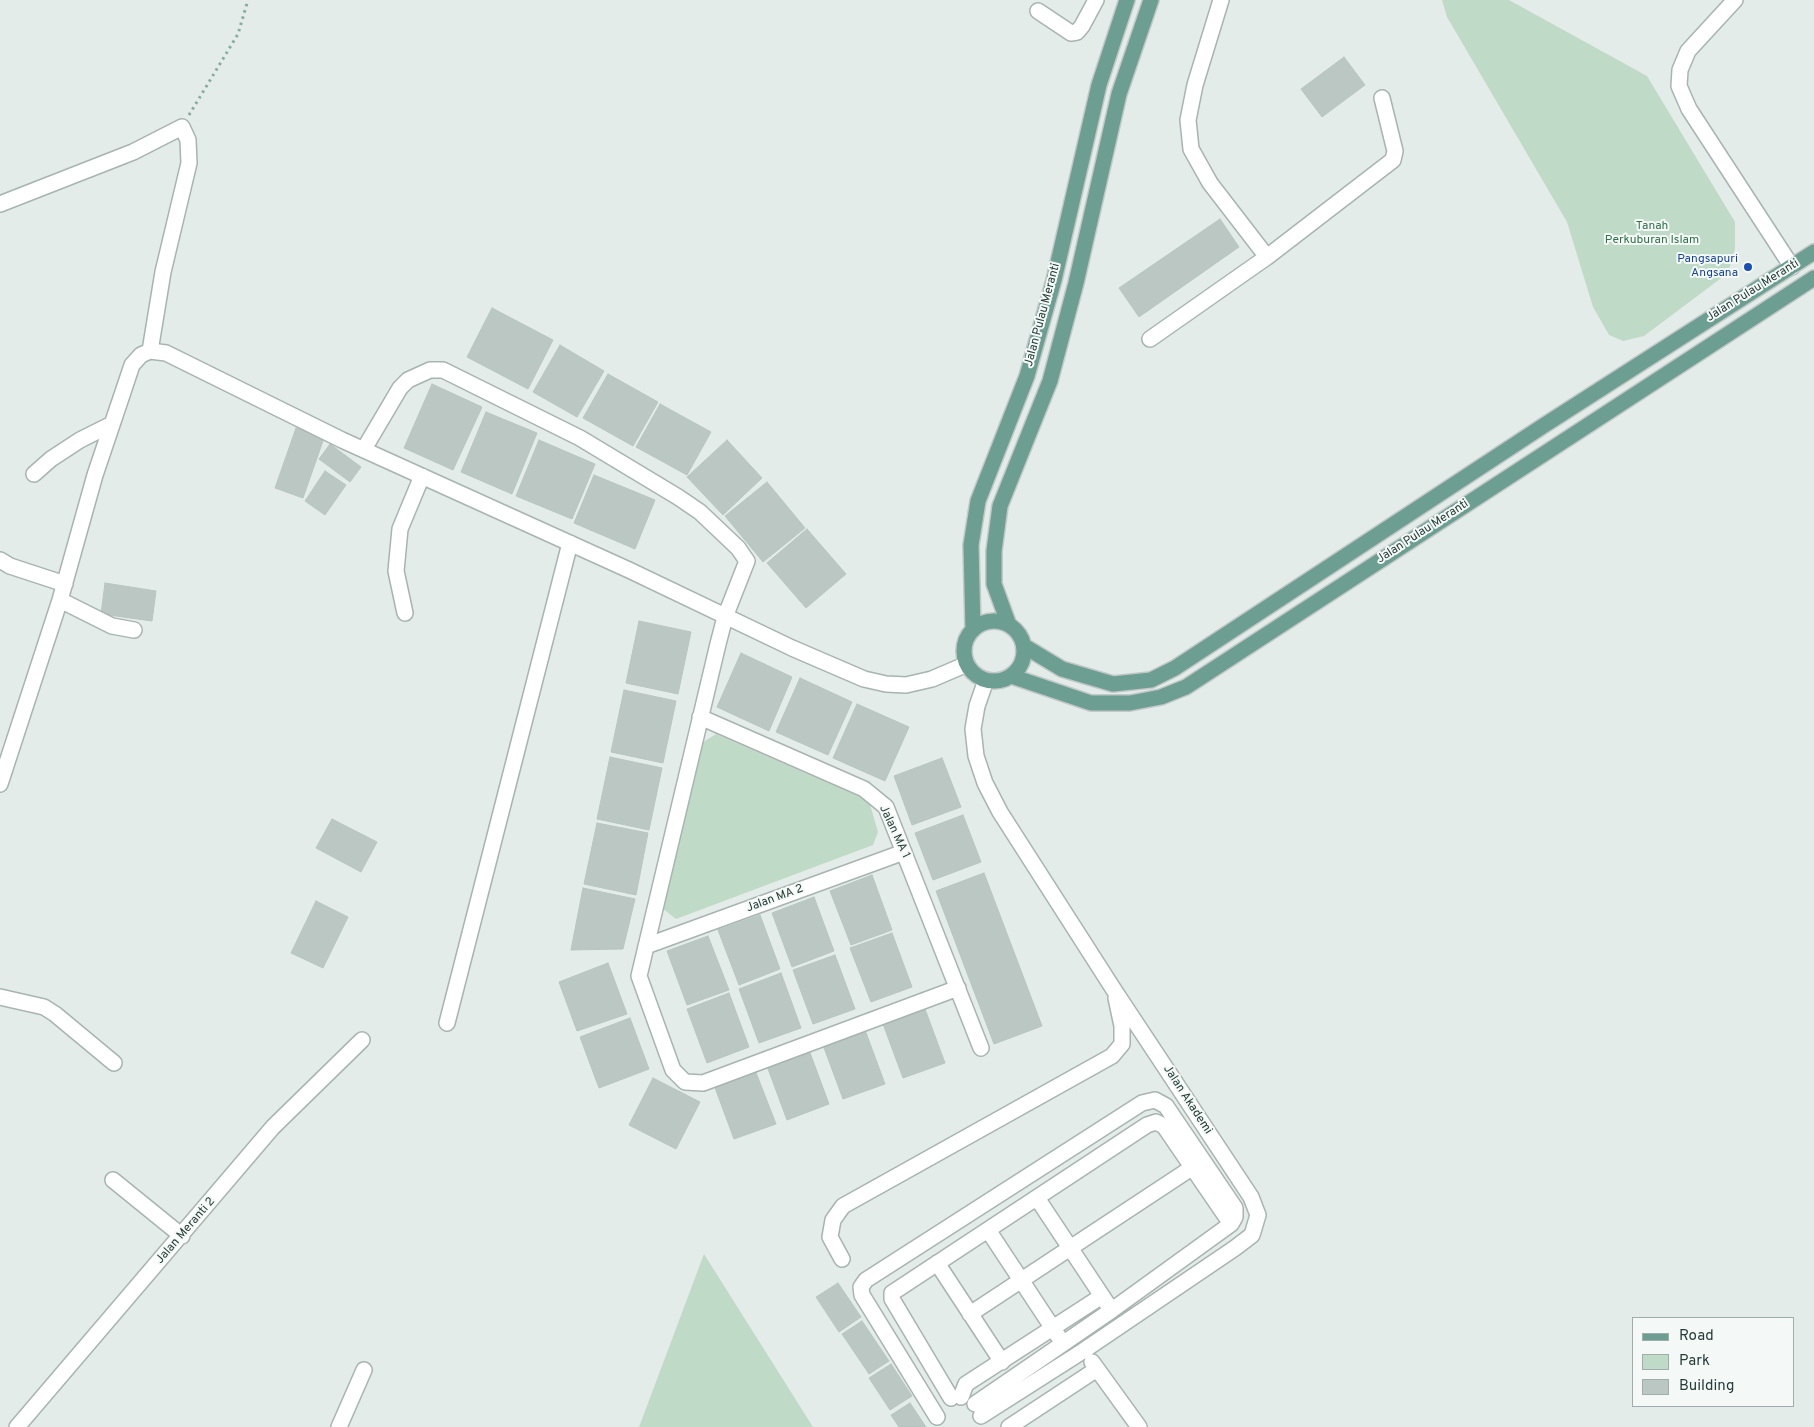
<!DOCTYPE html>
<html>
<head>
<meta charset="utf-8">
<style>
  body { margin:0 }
  #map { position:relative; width:1814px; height:1427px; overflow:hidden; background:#e4ece9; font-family:Overpass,sans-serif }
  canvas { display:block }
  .legend { position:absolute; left:1632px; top:1317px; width:162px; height:90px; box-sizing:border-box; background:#f4f9f7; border:1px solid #a1adaa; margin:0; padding:6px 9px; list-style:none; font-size:15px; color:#253c37 }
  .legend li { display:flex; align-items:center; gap:10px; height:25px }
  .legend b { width:25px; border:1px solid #a1adaa }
</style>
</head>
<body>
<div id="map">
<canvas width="1814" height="1427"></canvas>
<ul class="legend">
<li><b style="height:6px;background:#6c9e92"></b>Road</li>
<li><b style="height:14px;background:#bfdbc7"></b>Park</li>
<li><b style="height:14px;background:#bac7c2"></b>Building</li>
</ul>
</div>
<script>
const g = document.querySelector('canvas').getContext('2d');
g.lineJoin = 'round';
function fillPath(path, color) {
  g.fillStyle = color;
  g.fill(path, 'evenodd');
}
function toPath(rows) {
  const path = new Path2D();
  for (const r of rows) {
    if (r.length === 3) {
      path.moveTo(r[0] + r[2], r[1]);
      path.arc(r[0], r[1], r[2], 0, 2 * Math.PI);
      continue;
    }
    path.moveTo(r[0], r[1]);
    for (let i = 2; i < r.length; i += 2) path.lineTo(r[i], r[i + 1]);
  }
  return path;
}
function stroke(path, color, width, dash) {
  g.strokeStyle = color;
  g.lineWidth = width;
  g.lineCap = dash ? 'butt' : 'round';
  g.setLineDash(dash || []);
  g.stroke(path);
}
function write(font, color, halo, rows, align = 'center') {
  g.font = font + ' Overpass,sans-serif';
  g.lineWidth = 4;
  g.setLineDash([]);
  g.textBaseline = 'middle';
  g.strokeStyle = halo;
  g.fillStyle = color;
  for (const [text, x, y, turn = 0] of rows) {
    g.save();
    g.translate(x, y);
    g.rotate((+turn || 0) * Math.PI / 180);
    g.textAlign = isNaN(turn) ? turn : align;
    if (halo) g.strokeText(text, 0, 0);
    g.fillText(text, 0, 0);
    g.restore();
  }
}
fillPath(toPath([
  [1442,0,1509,0,1647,76,1735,222,1735,249,1728,273,1644,336,1623,341,1609,335,1593,307,1567,222,1447,17],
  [716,734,869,801,878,832,873,845,676,919,662,908,700,744],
  [704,1254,813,1427,639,1427]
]), '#bfdbc7');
const building = toPath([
  [1344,57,1365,85,1322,117,1301,89,1344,57],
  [1220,219,1239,247,1139,317,1119,288,1220,219],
  [492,308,553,340,528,389,467,357,492,308],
  [560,345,604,371,577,417,533,392,560,345],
  [608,374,658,402,633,446,583,418,608,374],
  [432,384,482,407,453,470,404,448,432,384],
  [660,404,711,432,687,475,636,447,660,404],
  [486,412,537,433,512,494,461,472,486,412],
  [296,428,324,438,303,498,275,488,296,428],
  [539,440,595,464,572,519,516,496,539,440],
  [727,440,762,478,723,515,687,477,727,440],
  [330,444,361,467,350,482,319,459,330,444],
  [325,471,346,485,325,515,305,501,325,471],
  [594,475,655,500,635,549,574,523,594,475],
  [767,482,805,528,763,562,725,516,767,482],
  [807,529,846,574,806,608,767,563,807,529],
  [105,583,156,591,152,621,101,614,105,583],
  [639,621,691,632,678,694,626,683,639,621],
  [741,653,792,677,769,731,717,707,741,653],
  [800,678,852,702,828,755,776,732,800,678],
  [624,690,676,701,663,763,611,752,624,690],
  [857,704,909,727,885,781,833,758,857,704],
  [610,757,662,768,649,830,597,819,610,757],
  [942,758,961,807,912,825,894,776,942,758],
  [963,815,981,862,933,880,915,833,963,815],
  [332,819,377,842,361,872,316,848,332,819],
  [597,823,648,833,636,895,584,884,597,823],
  [984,873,1042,1026,994,1044,936,891,984,873],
  [872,875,892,930,851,945,830,891,872,875],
  [583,888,635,899,623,949,571,950,583,888],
  [814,897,834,951,792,967,772,913,814,897],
  [316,901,348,917,323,968,291,953,316,901],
  [760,915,780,969,739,985,718,930,760,915],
  [892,933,912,987,871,1002,850,948,892,933],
  [708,936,729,990,687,1005,667,951,708,936],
  [835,955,855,1009,813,1024,793,970,835,955],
  [608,963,627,1014,577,1031,559,982,608,963],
  [781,973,801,1028,759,1043,739,989,781,973],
  [729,993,749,1047,707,1063,687,1009,729,993],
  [925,1009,945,1063,903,1078,883,1024,925,1009],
  [630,1018,649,1069,599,1088,580,1037,630,1018],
  [865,1030,885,1084,843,1099,823,1045,865,1030],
  [809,1050,829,1104,787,1120,767,1066,809,1050],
  [755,1070,776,1124,734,1139,714,1085,755,1070],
  [653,1078,700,1102,676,1149,629,1125,653,1078],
  [838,1283,861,1317,839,1332,816,1297,838,1283],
  [862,1321,889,1361,869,1374,842,1334,862,1321],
  [891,1364,912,1396,890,1410,869,1378,891,1364],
  [910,1403,926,1427,899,1427,891,1415,910,1403]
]);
fillPath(building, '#bac7c2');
stroke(building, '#b7c5c0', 1);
const minor = toPath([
  [1221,0,1195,85,1188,120,1191,149,1210,183,1267,257,1393,160,1395,151,1382,98],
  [1735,0,1688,51,1680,70,1679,86,1689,109,1792,267],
  [1038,11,1071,33,1077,32,1082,26,1096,0],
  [0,204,133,152,182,127,188,140,189,163,163,272,150,351],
  [1150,339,1267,257],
  [364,449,400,388,408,380,430,370,443,370,580,438,678,497,700,512,738,548,747,561,725,617,718,644,639,976,673,1070,685,1082,703,1083,958,988],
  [34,474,51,459,80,440,112,424],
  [0,560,10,566,65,584],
  [60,600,112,626,134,630],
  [405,613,396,571,400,529,422,476],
  [700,717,864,789,886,807,981,1048],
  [0,784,60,600,95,475,122,395,132,365,141,355,150,351,166,353,342,440,629,570,792,648,864,679,886,684,906,685,932,679,967,664],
  [646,946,904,852],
  [0,997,44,1007,55,1014,114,1063],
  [447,1023,570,543],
  [113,1180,182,1236],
  [1037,1198,1108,1305],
  [988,1230,1058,1336],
  [842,1259,830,1237,833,1220,843,1206,1112,1056,1122,1044,1122,1026,1116,998],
  [937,1263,1002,1362],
  [970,1314,1193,1167],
  [1092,1362,1139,1427],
  [961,1397,966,1384,1102,1296],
  [951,1398,892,1299,892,1293,1147,1125,1156,1122,1164,1126,1231,1224],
  [981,1416,1083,1351,1235,1248,1252,1235,1258,1215,1251,1197,1114,990,1000,812,985,783,976,756,973,729,977,706,986,680],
  [937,1417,862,1295,861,1287,866,1280,1142,1103,1155,1100,1166,1106,1235,1208,1235,1217,1231,1224,1112,1310,975,1404],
  [17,1427,273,1127,362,1040],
  [339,1427,364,1370],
  [1009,1427,1097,1369]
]);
const major = toPath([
  [994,651,30],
  [1009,625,994,584,994,551,1000,506,1050,381,1076,283,1119,94,1151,0],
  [973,630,971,545,978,501,1027,376,1054,280,1099,85,1127,0],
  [1024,646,1062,669,1113,684,1151,680,1175,668,1543,426,1814,252],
  [1011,676,1091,703,1130,703,1161,697,1186,687,1814,278]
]);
stroke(minor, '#a7b4b0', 18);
stroke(major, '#c2c8c7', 18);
stroke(toPath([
  [189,115,238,34,248,0]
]), '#87ada2', 3, [2.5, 4]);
stroke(minor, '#fff', 15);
stroke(major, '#6c9e92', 15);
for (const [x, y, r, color] of [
  [1748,267,5,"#1a4fb4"]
]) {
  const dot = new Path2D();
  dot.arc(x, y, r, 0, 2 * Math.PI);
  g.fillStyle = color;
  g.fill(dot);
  stroke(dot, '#f4f9f7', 2);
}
write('12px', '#32704b', '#f4f9f7', [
  ["Tanah",1652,227],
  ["Perkuburan Islam",1652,241]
]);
write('12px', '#164399', '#f4f9f7', [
  ["Pangsapuri",1738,260],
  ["Angsana",1738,274]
], 'right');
write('12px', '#253c37', '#f4f9f7', [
  ["Jalan Pulau Meranti",1753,291,-32],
  ["Jalan Pulau Meranti",1043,315,-75],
  ["Jalan Pulau Meranti",1423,532,-33],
  ["Jalan MA 1",894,832,65],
  ["Jalan MA 2",775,899,-20],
  ["Jalan Akademi",1187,1100,57],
  ["Jalan Meranti 2",186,1231,-49]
]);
</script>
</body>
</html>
